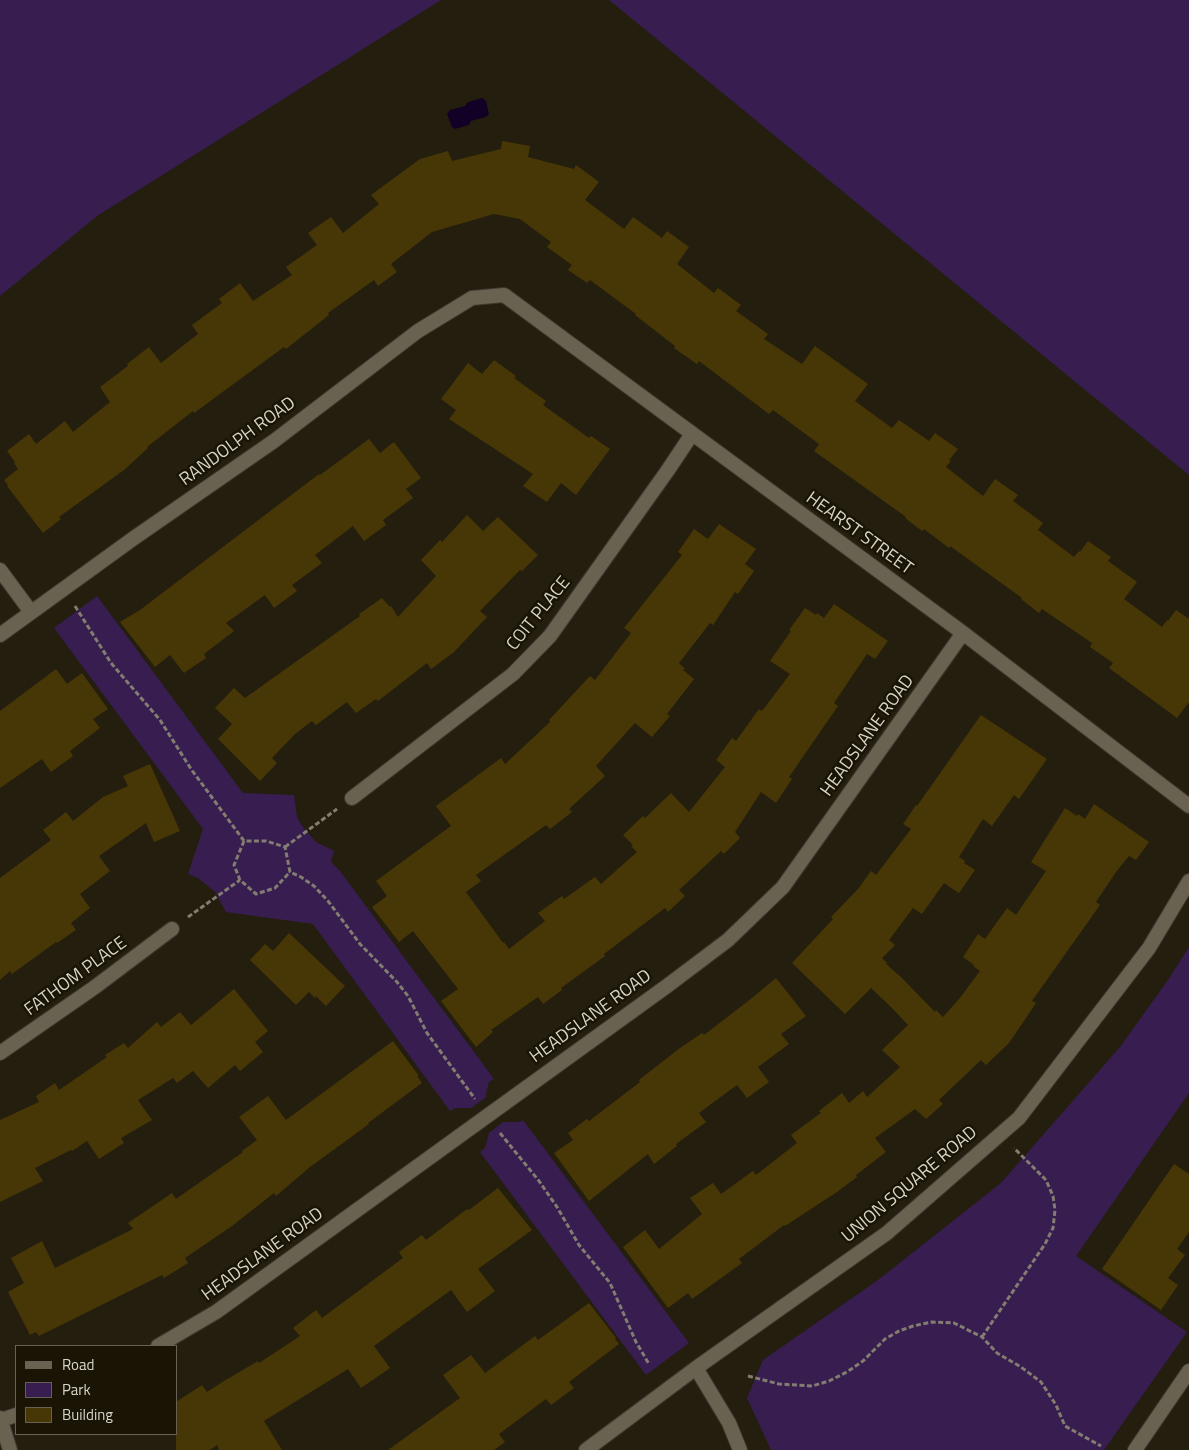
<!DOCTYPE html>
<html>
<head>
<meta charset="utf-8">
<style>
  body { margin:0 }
  #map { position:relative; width:1189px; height:1450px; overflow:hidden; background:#241e0e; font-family:"Titillium Web",sans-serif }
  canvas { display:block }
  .legend { position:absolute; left:15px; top:1345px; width:162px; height:90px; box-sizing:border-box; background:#1a1405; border:1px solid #666154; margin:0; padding:6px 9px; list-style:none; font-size:15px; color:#d8d4ca }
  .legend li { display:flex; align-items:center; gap:10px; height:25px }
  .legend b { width:25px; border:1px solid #666154 }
</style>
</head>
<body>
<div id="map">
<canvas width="1189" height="1450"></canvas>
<ul class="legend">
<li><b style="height:6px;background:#696250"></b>Road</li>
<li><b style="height:14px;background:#381d51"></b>Park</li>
<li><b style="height:14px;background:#483706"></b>Building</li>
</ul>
</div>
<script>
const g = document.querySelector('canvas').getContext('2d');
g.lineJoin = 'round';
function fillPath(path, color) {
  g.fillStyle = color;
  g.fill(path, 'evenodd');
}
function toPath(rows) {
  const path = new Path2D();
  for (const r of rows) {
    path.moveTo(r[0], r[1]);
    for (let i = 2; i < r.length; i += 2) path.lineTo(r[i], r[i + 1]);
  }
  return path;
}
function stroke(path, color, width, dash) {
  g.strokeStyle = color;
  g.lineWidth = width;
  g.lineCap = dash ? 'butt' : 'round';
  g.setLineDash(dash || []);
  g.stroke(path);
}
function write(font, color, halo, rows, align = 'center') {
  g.font = font + ' "Titillium Web",sans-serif';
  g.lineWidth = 5;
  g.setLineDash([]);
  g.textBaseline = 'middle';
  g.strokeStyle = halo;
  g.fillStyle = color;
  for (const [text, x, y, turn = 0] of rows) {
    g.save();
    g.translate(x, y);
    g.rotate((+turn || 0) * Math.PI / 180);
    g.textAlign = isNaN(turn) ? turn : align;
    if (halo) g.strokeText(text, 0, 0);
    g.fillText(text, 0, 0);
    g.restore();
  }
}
fillPath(toPath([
  [0,0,441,0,97,216,0,296],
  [609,0,1189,0,1189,475],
  [97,596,243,793,294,795,297,817,302,826,316,842,334,851,331,862,340,871,494,1079,489,1082,485,1098,471,1108,455,1108,450,1111,313,924,226,912,215,892,198,878,188,874,203,829,54,628],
  [1189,947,1189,1093,1076,1256,1187,1332,1104,1450,771,1450,747,1398,763,1360,878,1280,1001,1183,1120,1047,1168,980],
  [523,1120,689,1343,646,1375,480,1152,485,1148,489,1133,503,1122,520,1122]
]), '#381d51');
fillPath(toPath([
  [482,98,486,101,489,114,486,117,471,121,469,125,455,129,452,127,447,114,450,110,465,106,468,102]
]), '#130026');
fillPath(toPath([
  [502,141,530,146,528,157,574,169,576,165,599,182,585,200,624,229,633,217,662,238,667,231,689,247,677,264,714,293,718,288,741,305,736,311,768,334,764,339,802,364,815,346,868,384,855,401,892,428,899,420,929,441,935,433,958,449,949,460,951,461,946,467,983,496,995,479,1018,495,1013,501,1043,523,1038,530,1074,557,1079,551,1080,552,1088,541,1111,557,1108,561,1137,582,1124,599,1162,627,1167,620,1168,621,1176,610,1189,619,1189,702,1177,718,1109,668,1113,663,1090,647,1092,643,1042,609,1039,613,1021,599,1022,598,950,546,949,548,924,529,922,531,905,518,906,517,814,451,819,444,773,410,769,414,699,361,697,364,674,348,675,346,635,315,636,314,590,280,587,283,568,270,572,265,547,247,551,242,520,219,494,214,432,232,391,264,397,272,378,286,374,280,328,313,329,315,286,349,284,347,194,413,193,411,147,447,148,448,124,470,59,517,61,519,43,533,7,486,8,485,4,480,18,469,14,463,15,462,7,451,29,434,36,444,65,421,73,432,110,402,100,387,128,366,127,364,149,347,161,363,198,334,192,325,222,303,219,299,240,283,253,301,292,275,286,267,317,245,308,233,331,217,343,233,379,204,371,195,420,159,448,151,452,161,501,149],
  [494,360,516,376,514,378,546,401,543,405,589,438,591,436,610,449,576,495,561,483,547,502,523,486,533,474,449,419,456,410,441,399,468,363,482,374],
  [369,439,380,453,394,442,421,478,406,489,413,498,383,520,386,525,364,541,353,526,315,555,322,563,292,585,297,591,274,608,265,595,226,623,234,631,204,654,206,658,184,673,170,655,155,667,120,622,140,610,319,474,320,475],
  [467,515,483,531,498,517,538,555,522,571,520,570,480,611,487,617,454,652,431,669,427,663,378,701,376,699,356,713,347,702,316,725,312,721,295,734,272,758,277,763,260,781,218,739,232,724,215,708,234,688,245,698,360,616,359,614,382,598,390,607,391,606,398,617,436,576,421,560,440,540,442,542],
  [719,524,756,549,745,564,754,571,738,594,735,592,713,625,710,623,679,663,685,669,683,670,694,679,667,714,670,716,652,737,635,723,596,766,605,776,569,809,572,812,550,829,546,825,476,875,481,881,466,892,503,943,504,942,509,949,545,921,538,913,562,896,564,899,595,877,601,884,637,852,631,846,633,845,623,835,643,816,645,818,671,793,689,812,725,767,716,760,732,738,736,741,759,709,762,711,790,674,770,661,791,631,789,630,805,608,816,615,817,613,824,618,834,604,888,641,875,659,867,654,834,703,838,706,789,777,792,779,776,803,761,792,735,832,740,838,724,854,721,851,679,890,685,896,668,912,665,908,604,954,605,956,561,988,562,990,543,1004,538,997,491,1030,493,1032,476,1047,441,1001,458,989,413,931,399,942,372,907,387,896,376,881,451,826,436,806,501,758,505,764,550,722,549,720,590,676,595,680,631,633,624,628,682,555,678,552,694,529,708,539],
  [56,669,67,684,82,673,108,709,93,719,100,728,70,751,73,756,51,772,42,759,0,788,0,711],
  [981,715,1047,759,1019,799,1014,795,992,826,983,819,959,857,965,861,964,863,975,870,959,893,944,883,922,914,913,908,889,940,895,945,882,958,887,963,886,964,901,977,935,1012,936,1010,943,1017,959,999,980,971,973,966,974,965,963,957,978,934,985,939,1007,908,1016,915,1046,871,1031,862,1065,808,1077,816,1078,814,1085,819,1094,804,1149,842,1136,860,1129,856,1116,872,1096,902,1100,905,1032,1001,1036,1003,1009,1043,986,1065,981,1060,939,1100,943,1104,926,1119,915,1109,875,1138,886,1152,856,1175,857,1177,837,1192,785,1226,784,1225,739,1259,742,1263,692,1299,688,1293,668,1308,623,1247,645,1230,659,1249,702,1214,690,1198,713,1183,721,1194,753,1171,756,1175,797,1143,791,1135,821,1113,819,1111,842,1093,849,1103,863,1091,867,1097,900,1067,882,1050,908,1025,892,1008,871,988,845,1014,792,963,833,919,831,917,858,889,871,871,876,875,911,829,903,824,916,805,917,806],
  [150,764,180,831,154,842,146,823,99,856,110,871,80,894,90,908,71,923,76,930,57,943,56,942,12,974,10,971,0,980,0,878,51,840,43,830,66,812,73,821,103,797,128,786,123,776],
  [289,933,345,986,326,1006,316,996,315,998,309,992,296,1005,250,960,265,944,273,951],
  [776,978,806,1016,781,1034,789,1044,758,1067,769,1082,747,1098,737,1085,699,1113,706,1122,676,1144,677,1146,654,1164,648,1154,589,1201,554,1153,573,1140,568,1133,587,1119,589,1121,640,1082,639,1080,680,1048,702,1033,704,1035,752,998],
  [234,989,268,1031,255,1042,263,1052,240,1071,235,1065,208,1088,193,1071,177,1083,173,1078,138,1100,152,1120,121,1138,124,1143,99,1159,87,1141,72,1151,71,1150,35,1168,43,1181,0,1202,0,1120,39,1102,36,1096,55,1083,59,1090,107,1057,105,1055,124,1043,128,1048,157,1022,161,1027,180,1012,191,1025],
  [393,1041,419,1076,417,1076,422,1083,368,1123,369,1124,310,1167,276,1196,274,1193,232,1226,185,1258,188,1263,164,1278,162,1275,39,1336,36,1332,30,1335,8,1292,24,1283,11,1258,42,1241,55,1268,133,1229,128,1223,172,1193,176,1199,243,1152,242,1151,257,1140,239,1117,268,1096,286,1120],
  [1174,1164,1189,1174,1189,1232,1177,1249,1185,1255,1168,1278,1178,1285,1161,1310,1102,1269],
  [498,1188,532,1230,478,1269,495,1291,467,1312,451,1290,374,1346,390,1368,361,1388,348,1369,264,1421,282,1450,219,1450,217,1445,210,1450,176,1450,176,1402,202,1385,207,1392,224,1381,258,1361,259,1363,300,1336,293,1328,316,1310,322,1318,403,1258,399,1252,422,1235,426,1240,467,1209,469,1210],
  [589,1303,616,1338,615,1339,619,1344,569,1382,574,1388,551,1405,546,1399,499,1434,505,1442,494,1450,388,1450,460,1398,443,1375,471,1355,485,1373,535,1336,538,1340]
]), '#483706');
const minor = toPath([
  [0,570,31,612],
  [0,635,134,538,274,441,418,331,472,298,504,295,963,633,1189,806],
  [352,798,513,674,550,636,668,470,692,434],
  [0,1053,95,987,172,929],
  [158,1346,216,1312,667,986,728,940,783,887,963,633],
  [696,1368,729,1423,740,1450],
  [0,1418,10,1450],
  [1,1420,16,1415],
  [586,1450,696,1368,887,1233,1019,1118,1149,948,1189,881],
  [1135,1450,1189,1371]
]);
stroke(minor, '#3e3930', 16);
stroke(toPath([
  [75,606,111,663,160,720,191,769,244,841,266,841,285,847,290,872,301,877,314,886,328,901,360,944,397,982,408,996,427,1033,475,1099],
  [244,841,234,865,240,880,256,894,275,888,290,872],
  [285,847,337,809],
  [188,917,240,880],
  [500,1133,539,1181,557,1207,579,1245,610,1283,636,1342,649,1364],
  [982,1337,1045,1244,1053,1228,1055,1210,1053,1196,1046,1180,1014,1148],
  [748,1376,779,1384,812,1386,829,1381,847,1372,863,1361,885,1339,899,1331,913,1326,932,1322,954,1323,982,1337,997,1353,1021,1367,1041,1382,1056,1405,1065,1426,1101,1446]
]), '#827d70', 3, [5, 2.5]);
stroke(minor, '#696250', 14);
write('18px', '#d8d4ca', '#1a1405', [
  ["RANDOLPH ROAD",238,442,-36],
  ["HEARST STREET",859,534,36],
  ["COIT PLACE",539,614,-51],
  ["HEADSLANE ROAD",868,736,-54],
  ["FATHOM PLACE",76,977,-36],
  ["HEADSLANE ROAD",591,1017,-36],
  ["UNION SQUARE ROAD",910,1185,-40],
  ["HEADSLANE ROAD",263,1255,-36]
]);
</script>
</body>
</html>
